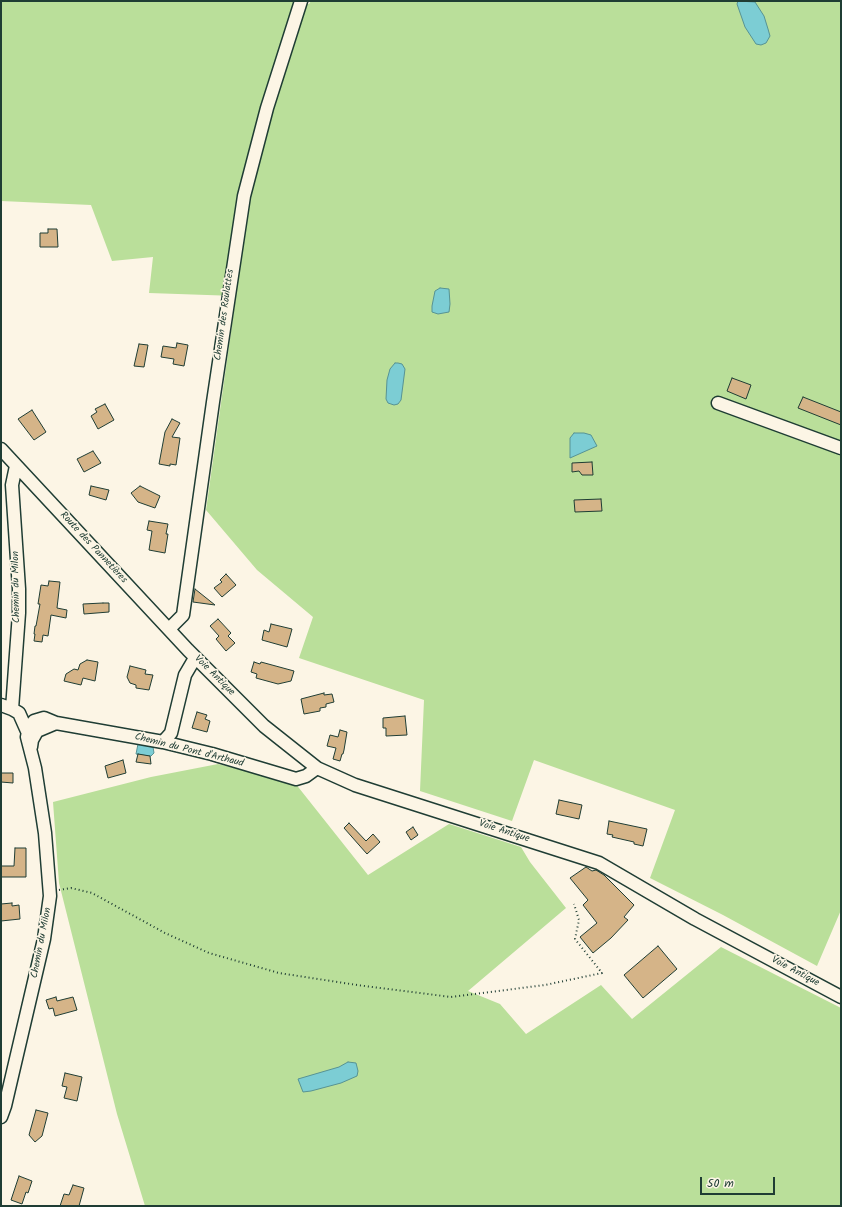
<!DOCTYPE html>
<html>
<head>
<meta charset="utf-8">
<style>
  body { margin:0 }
  #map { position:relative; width:842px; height:1207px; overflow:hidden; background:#fcf5e5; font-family:Kalam,sans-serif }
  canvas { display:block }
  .frame { position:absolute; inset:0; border:2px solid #1f3d34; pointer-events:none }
  .scale { position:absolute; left:700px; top:1177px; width:75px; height:18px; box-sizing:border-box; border:2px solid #1f3d34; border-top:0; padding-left:5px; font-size:12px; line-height:14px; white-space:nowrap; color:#1f3d34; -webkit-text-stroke:3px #fcf5e5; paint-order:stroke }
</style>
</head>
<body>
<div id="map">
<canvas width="842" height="1207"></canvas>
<div class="frame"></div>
<div class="scale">50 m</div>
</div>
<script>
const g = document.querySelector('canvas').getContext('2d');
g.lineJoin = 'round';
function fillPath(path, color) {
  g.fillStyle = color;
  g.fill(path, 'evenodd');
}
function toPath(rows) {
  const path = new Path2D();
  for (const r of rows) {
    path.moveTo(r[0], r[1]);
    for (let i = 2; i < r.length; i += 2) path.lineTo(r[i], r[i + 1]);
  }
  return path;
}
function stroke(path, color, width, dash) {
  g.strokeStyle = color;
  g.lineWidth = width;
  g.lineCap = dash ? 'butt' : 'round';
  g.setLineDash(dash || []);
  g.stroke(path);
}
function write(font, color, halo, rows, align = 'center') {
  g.font = font + ' Kalam,sans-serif';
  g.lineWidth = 3.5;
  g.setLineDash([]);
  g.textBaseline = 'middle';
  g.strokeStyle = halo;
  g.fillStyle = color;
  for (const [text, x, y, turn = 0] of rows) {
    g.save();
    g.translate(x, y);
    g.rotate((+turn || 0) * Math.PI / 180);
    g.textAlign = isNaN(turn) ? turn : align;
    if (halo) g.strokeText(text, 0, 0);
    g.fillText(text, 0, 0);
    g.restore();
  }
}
fillPath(toPath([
  [1,1,286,1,309,4,311,1,841,1,841,910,817,966,723,915,650,878,675,810,534,760,512,821,420,791,424,700,299,658,313,617,257,570,206,510,236,296,149,293,153,257,112,261,91,205,1,201],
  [218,764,295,783,368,875,449,824,521,847,530,862,566,908,468,991,500,1004,526,1034,601,985,632,1019,721,947,841,1008,841,1206,145,1206,117,1114,59,883,53,802,151,777]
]), '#badf9a');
const water = toPath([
  [738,1,755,2,764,16,768,29,770,36,766,43,761,45,756,44,745,27,737,4,738,1],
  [440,288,449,289,450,304,449,312,438,314,432,312,432,306,435,291,440,288],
  [395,363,398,363,402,364,405,369,401,400,398,404,394,405,388,403,386,399,387,380,390,369,395,363],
  [574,433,584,433,591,435,597,446,570,458,570,438,574,433],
  [138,744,153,747,154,753,151,756,148,756,136,754,138,744],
  [348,1062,356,1063,358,1071,357,1076,341,1083,311,1091,303,1092,298,1079,339,1067,348,1062]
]);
fillPath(water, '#7ccdd4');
stroke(water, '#579394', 1);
const building = toPath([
  [48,229,57,229,58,247,40,247,40,233,48,233,48,229],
  [177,343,188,345,184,366,173,364,174,359,161,357,163,346,176,348,177,343],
  [139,344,148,345,144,367,134,366,139,344],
  [732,378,751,385,746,399,727,391,732,378],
  [803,397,841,412,841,425,798,408,803,397],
  [105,404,114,420,98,429,91,416,97,412,95,409,105,404],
  [32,410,46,432,34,440,18,419,32,410],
  [172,419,180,423,172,437,180,438,176,465,170,464,170,466,159,464,165,432,172,419],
  [93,451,101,463,84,472,77,459,93,451],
  [592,462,593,475,582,475,579,471,572,472,572,463,592,462],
  [91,486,109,490,106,500,89,495,91,486],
  [140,486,160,496,155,508,138,502,131,493,140,486],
  [601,499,602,511,575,512,574,500,601,499],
  [149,521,168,524,166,534,168,534,165,553,149,550,152,531,147,530,149,521],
  [226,574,236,585,222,597,214,588,222,582,220,580,226,574],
  [49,581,60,582,57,608,67,610,66,618,51,615,48,636,43,635,42,642,34,641,35,634,34,634,35,626,36,626,40,604,38,604,41,585,48,586,49,581],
  [195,589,215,605,193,602,195,589],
  [103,603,109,603,109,612,84,614,83,604,103,603],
  [218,619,231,633,228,636,235,643,226,651,216,639,219,636,210,626,218,619],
  [271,624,292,629,287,647,262,640,264,630,269,632,271,624],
  [87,660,98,662,95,681,83,678,81,685,64,681,66,674,74,669,78,670,80,664,87,660],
  [254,662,260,664,261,662,294,671,291,681,278,684,256,678,257,674,251,672,254,662],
  [130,666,146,670,145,674,153,675,149,690,136,688,136,685,130,683,127,677,130,666],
  [324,693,324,695,332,694,334,702,326,704,326,707,320,708,320,711,304,714,301,699,324,693],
  [197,712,207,715,205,719,210,721,207,732,192,728,197,712],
  [405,716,407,735,386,736,386,728,383,728,383,718,405,716],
  [340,730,347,732,344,750,343,754,342,754,340,761,333,759,336,748,327,746,330,735,338,737,340,730],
  [138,754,150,756,151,764,136,762,138,754],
  [123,760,126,773,108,778,105,766,123,760],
  [1,773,13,773,13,783,1,782,1,773],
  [559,800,582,805,579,819,556,814,559,800],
  [609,821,647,829,643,846,634,844,634,842,612,837,613,835,607,834,609,821],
  [349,823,366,841,373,834,380,842,367,854,344,828,349,823],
  [413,827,418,835,411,840,406,832,413,827],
  [15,848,26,848,26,877,1,877,1,866,14,866,15,848],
  [586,867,592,871,596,870,604,875,634,905,624,917,628,920,611,938,593,953,580,937,597,923,583,905,588,900,570,878,586,867],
  [12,903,12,906,19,905,20,919,1,921,1,904,12,903],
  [658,946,677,969,643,998,624,975,658,946],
  [56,997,57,1001,73,997,77,1010,55,1016,53,1008,49,1009,46,1000,56,997],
  [65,1073,82,1077,77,1101,64,1098,67,1087,62,1086,65,1073],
  [36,1110,48,1113,42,1136,35,1142,29,1135,36,1110],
  [19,1176,32,1181,28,1193,26,1192,22,1204,11,1200,19,1176],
  [73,1185,84,1188,79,1206,60,1206,64,1194,69,1195,73,1185]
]);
fillPath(building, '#d5b488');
stroke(building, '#1f3d34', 1);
const minor = toPath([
  [718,403,841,448],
  [1,449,188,650,264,726,317,768,355,785,599,863,695,919,841,997],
  [169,629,183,615,213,402,244,196,267,108,301,1],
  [1,705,12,709,19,713,27,731],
  [12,709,19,613,19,589,12,485,16,466],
  [163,742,171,733,185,675,195,658],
  [31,747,32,740,37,731,56,723],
  [1,1117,5,1106,44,939,50,896,45,833,35,768,27,737,29,727,34,721,44,718,56,723,163,742,212,754,296,779,306,776,317,768]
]);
stroke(minor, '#1f3d34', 15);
stroke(toPath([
  [59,890,71,888,92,893,165,933,209,953,279,973,357,985,451,997,545,985,602,973,575,939,579,920,574,904]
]), '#1f3d34', 2, [1, 3]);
stroke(minor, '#fcf5e5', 12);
write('10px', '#1f3d34', '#fcf5e5', [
  ["Chemin des Roulattes",225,315,-82],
  ["Route des Pannetières",93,548,47],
  ["Chemin du Milon",17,587,-91],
  ["Voie Antique",214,676,45],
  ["Chemin du Pont d'Arthaud",189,751,14],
  ["Voie Antique",504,832,18],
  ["Chemin du Milon",42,943,-79],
  ["Voie Antique",795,972,28]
]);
</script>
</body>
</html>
